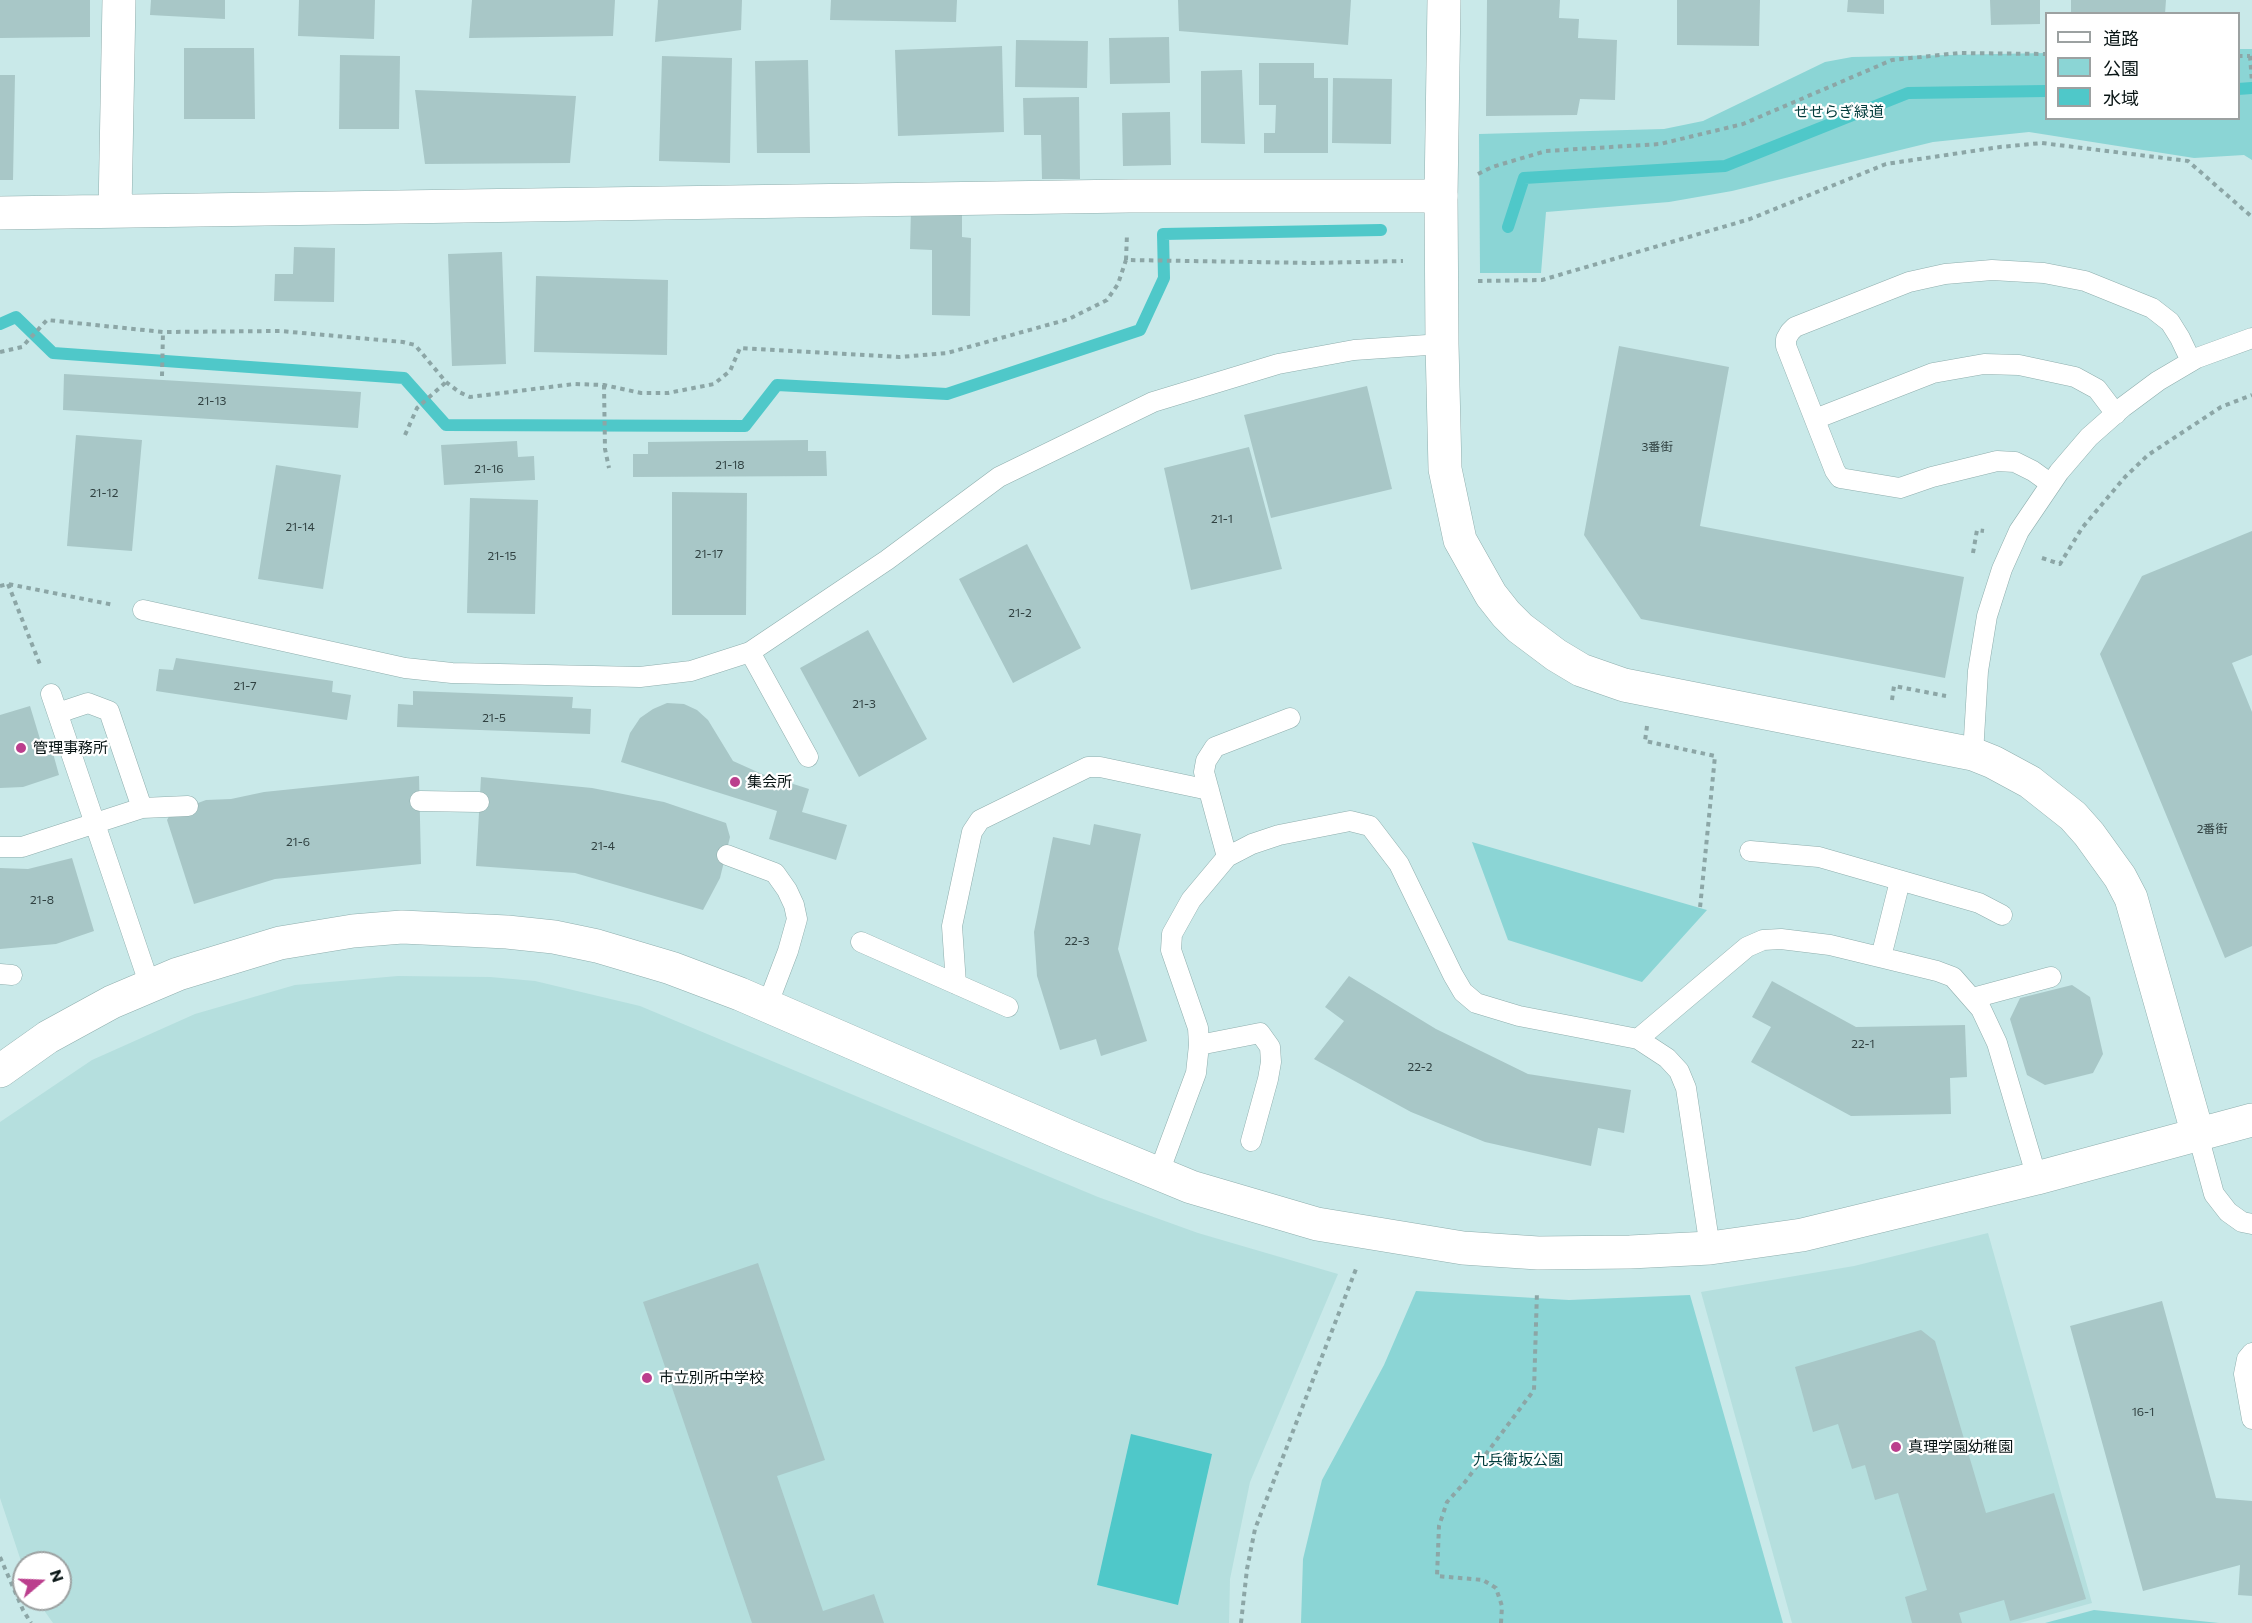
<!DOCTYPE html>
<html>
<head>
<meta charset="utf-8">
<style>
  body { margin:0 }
  #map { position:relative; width:2252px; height:1623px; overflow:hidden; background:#c9e9e9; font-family:Commissioner,"Noto Sans JP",sans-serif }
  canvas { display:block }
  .legend { position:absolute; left:2045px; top:12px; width:195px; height:108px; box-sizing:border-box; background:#fff; border:2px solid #9ca1a1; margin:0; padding:8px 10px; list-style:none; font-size:18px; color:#081414 }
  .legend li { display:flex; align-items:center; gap:12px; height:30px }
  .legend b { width:30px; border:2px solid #9ca1a1 }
  .north { position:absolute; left:12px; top:1551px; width:60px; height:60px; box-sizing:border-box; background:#fff; border:2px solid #9ca1a1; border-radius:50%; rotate:71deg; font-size:16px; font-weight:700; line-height:24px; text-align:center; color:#081414 }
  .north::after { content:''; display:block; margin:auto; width:21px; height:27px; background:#bb3e8d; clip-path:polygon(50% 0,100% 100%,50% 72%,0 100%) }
</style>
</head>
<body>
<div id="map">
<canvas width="2252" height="1623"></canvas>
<ul class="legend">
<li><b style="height:8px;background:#fff"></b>道路</li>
<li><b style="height:16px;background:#8bd5d5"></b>公園</li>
<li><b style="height:16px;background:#4fc8c9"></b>水域</li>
</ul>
<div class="north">N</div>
</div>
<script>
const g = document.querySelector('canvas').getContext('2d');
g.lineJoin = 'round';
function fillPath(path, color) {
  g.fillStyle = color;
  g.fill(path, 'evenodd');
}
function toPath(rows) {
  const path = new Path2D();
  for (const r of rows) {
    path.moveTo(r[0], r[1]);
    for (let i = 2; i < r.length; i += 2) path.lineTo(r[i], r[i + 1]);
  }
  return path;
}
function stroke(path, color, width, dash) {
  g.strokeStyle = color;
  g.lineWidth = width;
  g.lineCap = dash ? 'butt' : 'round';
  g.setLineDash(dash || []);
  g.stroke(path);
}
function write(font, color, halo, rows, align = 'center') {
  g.font = font + ' Commissioner,"Noto Sans JP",sans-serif';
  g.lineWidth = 4.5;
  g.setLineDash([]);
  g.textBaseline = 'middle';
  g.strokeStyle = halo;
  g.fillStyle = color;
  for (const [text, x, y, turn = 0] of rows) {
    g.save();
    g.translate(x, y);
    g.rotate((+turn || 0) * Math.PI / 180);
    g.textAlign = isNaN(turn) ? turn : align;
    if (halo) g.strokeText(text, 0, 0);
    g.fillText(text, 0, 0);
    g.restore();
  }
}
fillPath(toPath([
  [398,976,490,977,535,981,640,1006,1098,1197,1198,1233,1338,1274,1250,1482,1230,1579,1229,1623,53,1623,36,1599,60,1599,60,1563,24,1563,24,1570,0,1498,0,1122,92,1060,195,1014,295,985],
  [1988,1233,2092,1603,2020,1623,1792,1623,1701,1292,1854,1266]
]), '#b5dfde');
fillPath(toPath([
  [2239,49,2252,49,2252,160,2244,155,2194,158,2029,132,1933,142,1732,191,1669,202,1546,212,1541,273,1480,273,1479,134,1664,129,1703,121,1825,62,1852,57,2046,53,2046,118,2238,118],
  [1472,842,1700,908,1707,910,1642,982,1508,940],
  [1416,1291,1569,1300,1690,1295,1783,1623,1301,1623,1303,1559,1322,1480,1384,1365],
  [2094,1610,2219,1623,2045,1623]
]), '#8bd5d5');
fillPath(toPath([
  [1131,1434,1212,1454,1178,1605,1097,1585]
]), '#4fc8c9');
stroke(toPath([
  [2238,89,2252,88],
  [1508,227,1524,178,1725,166,1908,93,2046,91],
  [0,324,16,317,53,353,404,378,446,425,745,426,777,385,947,394,1140,330,1164,278,1163,234,1381,230]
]), '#4fc8c9', 12);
fillPath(toPath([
  [0,0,90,0,90,37,0,38],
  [151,0,225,0,225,19,150,15],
  [299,0,375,0,374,39,298,36],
  [472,0,615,0,613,36,469,38],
  [658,0,742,0,741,30,655,42],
  [831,0,957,0,956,22,830,20],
  [1178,0,1351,0,1348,45,1179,31],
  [1487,0,1560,0,1559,18,1579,19,1578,38,1617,40,1615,100,1580,99,1577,115,1486,116],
  [1677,0,1760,0,1759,46,1677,45],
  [1848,0,1884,0,1884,14,1847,12],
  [1990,0,2040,0,2040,24,1991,25],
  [2071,0,2166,0,2165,14,2071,14],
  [1169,37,1170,83,1110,84,1109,38],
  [1016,40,1088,41,1087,88,1015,87],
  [1002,46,1004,132,898,136,895,50],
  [184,48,254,48,255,119,184,119],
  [340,55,400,56,399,129,339,129],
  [662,56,732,58,730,163,659,161],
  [808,60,810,153,757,153,755,61],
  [1259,63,1314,63,1314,78,1328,78,1328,153,1264,153,1264,133,1275,133,1276,105,1259,105],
  [1242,70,1245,144,1201,143,1201,71],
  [0,75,15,75,13,180,0,180],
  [1333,78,1392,79,1391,144,1332,143],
  [415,90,576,96,570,163,425,164],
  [1079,97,1080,179,1042,179,1041,135,1024,135,1023,98],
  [1170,112,1171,165,1123,166,1122,113],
  [911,209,962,209,962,237,971,238,970,316,932,315,932,250,910,249],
  [294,247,335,248,334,302,274,301,275,274,293,274],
  [502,252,506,364,452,366,448,254],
  [536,276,668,280,667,355,534,352],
  [1619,346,1729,367,1700,526,1964,577,1945,678,1641,619,1584,535],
  [64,374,361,392,358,428,63,410],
  [1367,386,1392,489,1271,518,1244,415],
  [76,435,142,440,132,551,67,546],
  [808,440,808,451,826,451,827,476,633,477,633,454,648,454,648,442],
  [517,441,518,457,534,456,535,480,444,485,441,445],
  [1249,447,1282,569,1191,590,1164,468],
  [276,465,341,475,323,589,258,579],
  [672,492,747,493,746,615,672,615],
  [470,498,538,500,535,614,467,613],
  [2252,531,2252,655,2232,663,2252,712,2252,946,2225,958,2100,654,2142,576],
  [1027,544,1081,648,1013,683,959,579],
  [868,630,927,739,859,777,800,668],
  [176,658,333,681,332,692,351,695,347,720,156,691,159,669,173,670],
  [413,691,573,697,572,708,591,709,590,734,397,727,398,704,413,705],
  [667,703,684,704,697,710,708,720,733,761,762,774,809,789,802,812,847,825,836,860,769,839,777,811,621,762,630,733,640,718,653,709],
  [30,706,43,749,51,746,59,775,23,787,0,788,0,715],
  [419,776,421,864,275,879,194,904,167,820,171,813,206,800,231,799,264,792],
  [481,777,592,788,664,802,726,823,730,837,720,878,703,910,575,873,476,866],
  [1094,824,1141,834,1118,949,1147,1041,1101,1056,1096,1039,1060,1050,1037,976,1034,932,1053,837,1090,845],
  [72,858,94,931,56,944,0,949,0,868,28,869],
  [1349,976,1436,1029,1528,1074,1631,1090,1624,1133,1598,1128,1591,1166,1485,1142,1411,1112,1314,1059,1344,1021,1325,1007],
  [1772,981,1856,1027,1965,1025,1967,1077,1950,1078,1951,1114,1851,1116,1751,1062,1771,1027,1752,1017],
  [2072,985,2090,997,2103,1054,2093,1073,2045,1085,2027,1075,2010,1019,2020,998],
  [758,1263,825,1460,777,1476,823,1611,874,1594,884,1623,752,1623,643,1302],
  [2162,1301,2216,1498,2252,1501,2252,1596,2238,1595,2240,1565,2143,1591,2070,1326],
  [1921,1330,1935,1341,1986,1513,2054,1493,2086,1599,2010,1621,2004,1600,1959,1613,1962,1623,1912,1623,1905,1597,1927,1590,1898,1493,1875,1500,1865,1465,1852,1469,1838,1424,1813,1432,1795,1367]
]), '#a8c7c7');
const service = toPath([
  [1815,419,1933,373,1984,364,2019,365,2075,377,2097,389,2116,414],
  [2051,484,2033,471,2015,462,1997,461,1932,477,1900,488,1840,478,1835,471,1786,346,1786,339,1790,332,1795,327,1909,282,1945,274,1992,270,2044,273,2085,281,2152,308,2170,322,2180,338,2191,361],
  [143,610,405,668,452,673,640,677,691,671,750,652,887,560,999,477,1153,402,1278,364,1354,350,1442,344],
  [750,652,808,757],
  [51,694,150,986],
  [58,713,88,703,109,711,142,808],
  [1973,754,1978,671,1987,616,2002,569,2019,531,2059,472,2089,437,2123,407,2158,381,2197,358,2252,338],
  [420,801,479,802],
  [0,847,22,847,142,808,188,806],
  [1750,851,1819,857,1979,903,2002,915],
  [727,855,775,873,787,890,794,905,797,919,788,951,767,1006],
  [1227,857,1204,772,1206,761,1215,747,1290,718],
  [861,942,1008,1007],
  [1881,957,1900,881],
  [0,974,12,975],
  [956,984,952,926,972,832,980,820,1088,767,1100,767,1209,790],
  [1973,998,2051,977],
  [1638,1039,1747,947,1763,940,1781,939,1830,945,1937,971,1953,977,1981,1009,1997,1043,2037,1178],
  [1199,1045,1260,1033,1270,1047,1271,1062,1268,1079,1251,1141],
  [2198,1135,2214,1194,2228,1212,2242,1222,2252,1224],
  [1158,1175,1196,1073,1199,1045,1198,1028,1171,950,1172,934,1191,900,1227,857,1252,844,1279,835,1350,821,1370,826,1399,864,1453,975,1463,992,1476,1003,1519,1016,1638,1039,1667,1058,1679,1071,1686,1088,1710,1248],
  [2252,1353,2247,1359,2244,1374,2252,1419]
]);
const minor = toPath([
  [115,211,119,0],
  [0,213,1129,196,1441,196]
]);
const tertiary = toPath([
  [1444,0,1441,196,1442,344,1445,469,1460,540,1491,595,1506,614,1520,628,1556,655,1581,670,1624,685,1973,754,1993,762,2030,782,2073,816,2089,834,2120,877,2131,898,2198,1135],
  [0,1071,48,1037,112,1002,178,974,280,943,353,931,402,927,507,932,554,937,597,946,671,968,740,994,1070,1137,1191,1187,1317,1224,1463,1248,1538,1253,1630,1252,1710,1248,1802,1235,2037,1178,2252,1120]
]);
stroke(service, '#8faead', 21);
stroke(minor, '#8faead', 34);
stroke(tertiary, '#8faead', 34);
stroke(toPath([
  [2238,56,2250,56],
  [2250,56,2252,82],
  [1478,174,1492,167,1546,151,1660,144,1743,124,1892,60,1959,53,2046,54],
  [1126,260,1127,234],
  [1478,281,1542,280,1750,219,1886,164,2000,147,2042,143,2188,161,2252,217],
  [0,352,22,347,47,320,163,332,280,331,403,342,415,345,446,382,459,392,470,397,574,384,604,385,641,393,668,393,714,384,730,371,740,348,899,357,947,353,1069,319,1107,300,1118,284,1126,260,1314,263,1403,261],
  [162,376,163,332],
  [604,385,605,449,609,468],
  [405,435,417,408,446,382],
  [1973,553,1977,530,1984,531],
  [2042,558,2060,564,2082,528,2125,477,2148,455,2221,407,2252,395],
  [8,584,41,667],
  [0,586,8,584,114,605],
  [1892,700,1894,686,1946,696],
  [1647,726,1645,741,1715,756,1700,908],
  [0,1557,23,1610,31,1623],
  [1241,1623,1247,1569,1255,1529,1356,1269],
  [1501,1623,1502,1606,1496,1588,1483,1580,1437,1576,1439,1526,1447,1502,1465,1482,1534,1390,1537,1291]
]), '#8ca6a6', 4, [4.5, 4.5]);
stroke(service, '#fff', 20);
stroke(minor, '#fff', 33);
stroke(tertiary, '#fff', 33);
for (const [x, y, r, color] of [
  [21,748,6,"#bb3e8d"],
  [735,782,6,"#bb3e8d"],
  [647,1378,6,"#bb3e8d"],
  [1896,1447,6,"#bb3e8d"]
]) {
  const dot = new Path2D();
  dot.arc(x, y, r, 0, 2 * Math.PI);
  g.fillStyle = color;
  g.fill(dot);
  stroke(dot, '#fff', 2);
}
write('12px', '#304141', null, [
  ["21-13",212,401],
  ["3番街",1657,447],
  ["21-18",730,465],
  ["21-16",489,469],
  ["21-12",104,493],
  ["21-1",1222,519],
  ["21-14",300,527],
  ["21-17",709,554],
  ["21-15",502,556],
  ["21-2",1020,613],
  ["21-7",245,686],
  ["21-3",864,704],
  ["21-5",494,718],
  ["2番街",2212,829],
  ["21-6",298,842],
  ["21-4",603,846],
  ["21-8",42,900],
  ["22-3",1077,941],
  ["22-1",1863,1044],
  ["22-2",1420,1067],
  ["16-1",2143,1412]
]);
write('15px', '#003b3b', '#fff', [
  ["せせらぎ緑道",1839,112],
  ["九兵衛坂公園",1518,1460]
]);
write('15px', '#081414', '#fff', [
  ["管理事務所",33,748],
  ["集会所",747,782],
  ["市立別所中学校",659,1378],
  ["真理学園幼稚園",1908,1447]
], 'left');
</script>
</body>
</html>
